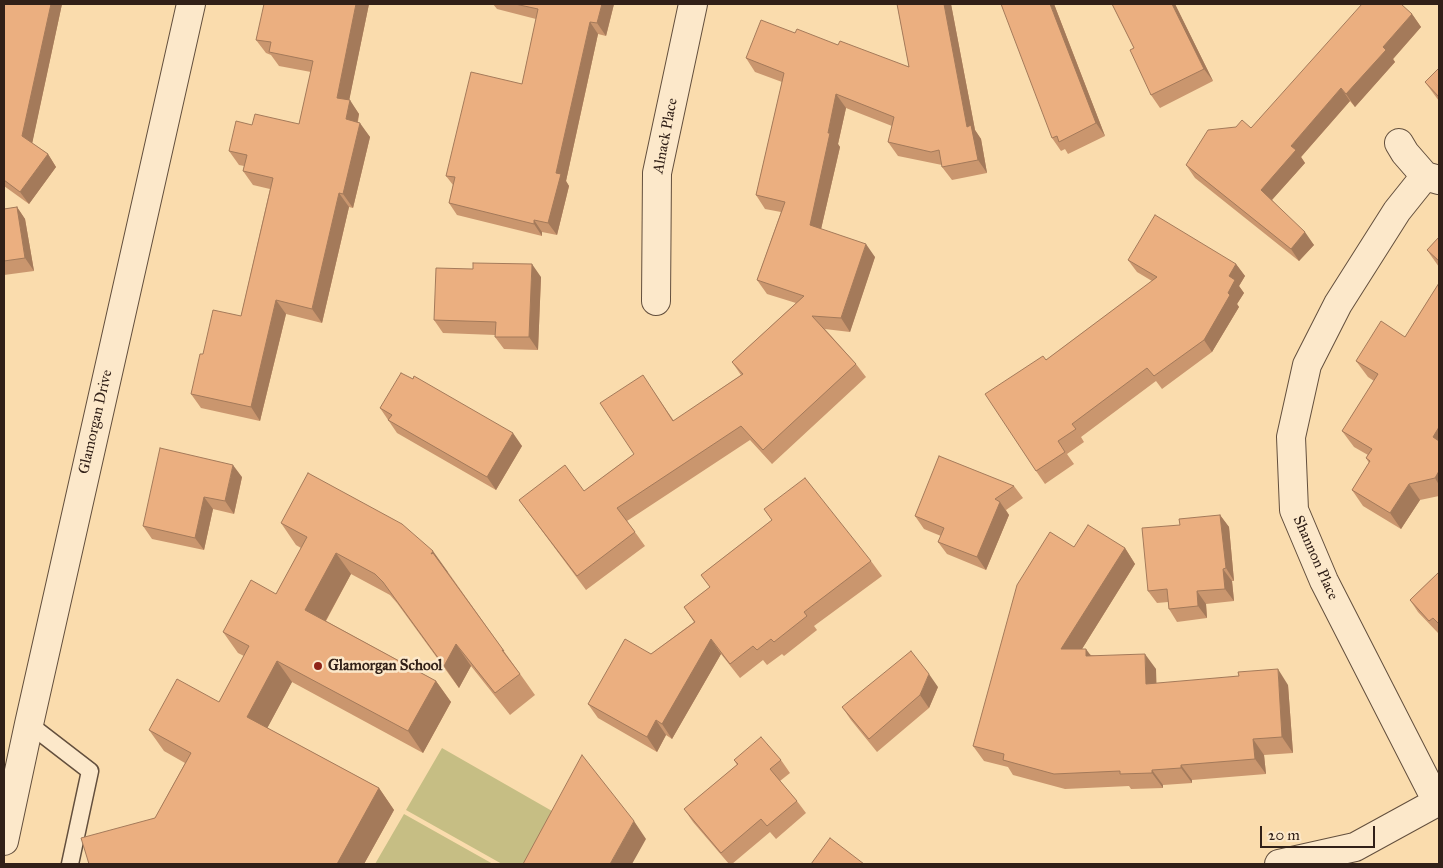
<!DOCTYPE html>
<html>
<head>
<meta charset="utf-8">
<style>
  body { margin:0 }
  #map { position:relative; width:1443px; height:868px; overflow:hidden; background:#fadcad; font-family:"IM FELL Great Primer",serif }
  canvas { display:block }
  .frame { position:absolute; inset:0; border:5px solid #312018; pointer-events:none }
  .scale { position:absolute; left:1260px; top:826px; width:115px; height:22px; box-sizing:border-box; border:2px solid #312018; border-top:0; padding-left:6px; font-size:15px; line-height:18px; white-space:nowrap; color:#312018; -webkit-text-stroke:4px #fce8ca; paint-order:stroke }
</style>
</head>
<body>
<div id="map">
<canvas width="1443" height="868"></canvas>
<div class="frame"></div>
<div class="scale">20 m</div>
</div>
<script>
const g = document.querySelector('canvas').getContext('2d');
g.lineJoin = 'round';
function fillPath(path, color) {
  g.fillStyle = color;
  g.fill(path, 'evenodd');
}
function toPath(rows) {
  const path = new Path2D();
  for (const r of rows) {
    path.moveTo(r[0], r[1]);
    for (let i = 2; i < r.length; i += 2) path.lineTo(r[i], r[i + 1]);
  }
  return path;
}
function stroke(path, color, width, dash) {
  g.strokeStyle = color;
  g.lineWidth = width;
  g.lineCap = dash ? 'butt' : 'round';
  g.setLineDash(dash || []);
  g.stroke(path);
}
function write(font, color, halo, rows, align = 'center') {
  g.font = font + ' "IM FELL Great Primer",serif';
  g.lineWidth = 5;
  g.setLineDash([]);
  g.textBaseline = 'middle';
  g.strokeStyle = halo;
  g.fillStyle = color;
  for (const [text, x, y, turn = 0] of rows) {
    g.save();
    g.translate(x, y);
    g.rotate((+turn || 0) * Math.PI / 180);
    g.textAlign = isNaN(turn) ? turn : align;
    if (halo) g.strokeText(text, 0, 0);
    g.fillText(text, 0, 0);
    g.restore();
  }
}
fillPath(toPath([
  [442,748,559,815,530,864,502,864,406,810],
  [404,814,493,864,375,864]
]), '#c6be84');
const service = toPath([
  [29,724,90,771,70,864]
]);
const minor = toPath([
  [1399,143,1405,153,1425,176,1439,180],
  [1425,176,1397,211,1338,304,1307,365,1291,437,1294,510,1324,581,1437,802],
  [656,301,657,173,693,4],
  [1279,864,1355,847,1439,801]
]);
const tertiary = toPath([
  [4,841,29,724,191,4]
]);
stroke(service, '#634f3d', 19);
stroke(minor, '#634f3d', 30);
stroke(tertiary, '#634f3d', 30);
stroke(service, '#fce8ca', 16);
stroke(minor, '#fce8ca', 28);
stroke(tertiary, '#fce8ca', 28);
fillPath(toPath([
  [4,4,62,4,32,143,48,154,56,167,29,204,4,186],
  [279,4,369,4,349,100,359,114,358,122,370,137,353,208,349,207,322,323,286,314,260,421,201,408,191,394,203,354,241,316,270,189,253,185,243,171,244,166,239,165,229,151,252,125,299,124,311,72,279,66,271,55,266,53,256,40],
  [493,4,614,4,606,36,598,34,566,181,569,186,557,235,542,232,542,236,457,215,449,203,453,185,446,176,522,84,536,19,497,9],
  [897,4,951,4,975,130,981,139,987,173,952,180,942,167,942,165,898,156,888,142,892,126,846,108,838,144,840,147,821,229,875,257,850,332,825,329,856,364,866,377,772,464,750,440,627,521,645,546,586,590,519,500,584,491,634,454,652,389,674,421,741,375,732,362,796,303,767,294,757,280,781,212,765,209,756,195,782,82,755,72,746,58,795,33,838,45,909,67],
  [1054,4,1105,136,1068,154,1065,149,1061,151,1052,138],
  [1112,4,1175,4,1213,81,1160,108,1151,95,1134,48],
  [1412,14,1421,27,1393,59,1395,62,1355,107,1350,101,1301,157,1305,163,1272,200,1314,245,1299,261,1195,178,1186,165,1251,128],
  [1439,68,1439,101,1425,82],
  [17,207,25,219,34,271,4,275,4,209],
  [1439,237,1439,267,1427,250],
  [1128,260,1236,264,1245,276,1239,286,1244,293,1237,304,1239,307,1212,352,1162,389,1156,381,1081,437,1084,442,1067,454,1074,464,1045,484,1036,471,1046,360,1152,281,1137,272],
  [541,277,538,350,504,349,495,337,495,335,443,333,434,320],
  [1439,283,1439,496,1420,500,1401,529,1363,506,1352,490,1369,463,1366,458,1368,455,1354,447,1342,431,1374,381,1368,377,1356,361,1405,337],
  [413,379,522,446,496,490,397,433,380,408],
  [242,477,234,514,213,509,204,550,152,539,143,526],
  [1014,486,1023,498,1006,510,1009,515,986,570,947,554,938,542,941,536,924,529,915,516],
  [764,509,871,561,882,576,814,626,817,630,784,656,782,654,767,665,763,660,740,678,721,654,672,739,666,735,657,752,598,718,588,704,651,654,694,622,684,607,710,587,701,575,772,520],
  [1220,515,1229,527,1234,581,1232,581,1234,601,1206,604,1207,618,1177,622,1169,609,1168,602,1157,603,1148,591,1180,525],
  [281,523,448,572,535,695,510,715,471,666,459,688,397,603,390,595,351,574,326,621,436,681,451,702,423,753,292,682,267,728,379,788,394,810,364,864,89,864,155,818,185,763,164,751,149,730,219,702,244,656,238,653,223,632,276,594,301,548,296,545],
  [1074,547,1125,548,1135,564,1082,649,1091,655,1156,669,1156,683,1288,685,1293,753,1264,755,1266,774,1192,780,1192,783,1163,785,1163,788,1131,789,1129,786,1065,789,1013,775,1008,767,984,761,973,746],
  [1439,572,1439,632,1438,633,1418,612,1410,600],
  [938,687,929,708,877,752,851,720,842,707],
  [734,760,781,760,790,773,780,781,797,801,806,813,776,839,770,832,732,864,729,864,693,822,684,809,737,765]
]), '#ca966e');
fillPath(toPath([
  [51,4,62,4,31,149,22,136],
  [356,4,369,4,347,111,337,98],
  [602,4,614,4,606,36,597,23],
  [944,4,951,4,975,130,981,139,987,173,978,160,967,127],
  [1050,4,1054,4,1105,136,1096,123],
  [1172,4,1175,4,1213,81,1204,69],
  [1412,14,1421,27,1393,59,1395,62,1355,107,1346,94,1383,47],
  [590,22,598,34,566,181,569,186,557,235,548,223,556,173],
  [1341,88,1350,101,1301,157,1305,163,1270,202,1261,190,1291,146],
  [836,94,846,108,838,144,840,147,819,238,810,225,828,133],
  [350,100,359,114,355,133,346,119],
  [360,123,370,137,353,208,343,194],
  [48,154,56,167,29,204,20,192],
  [339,193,349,207,322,323,312,309],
  [17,207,25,219,34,271,25,258],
  [534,220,542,232,542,236,534,224],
  [1305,232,1314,245,1299,261,1291,249],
  [866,244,875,257,850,332,841,318],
  [532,264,541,277,538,350,529,337],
  [1236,264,1245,276,1239,286,1244,293,1237,304,1239,307,1212,352,1204,340,1228,293,1229,276],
  [276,300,286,314,260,421,251,407],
  [1439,427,1439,446,1433,437],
  [513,433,522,446,496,490,487,477],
  [233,465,242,477,234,514,225,501],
  [1439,471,1439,485,1435,478],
  [1409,484,1420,500,1401,529,1390,513],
  [204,497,213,509,204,550,195,538],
  [1000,502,1009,515,986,570,977,557],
  [1220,515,1229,527,1234,581,1226,568],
  [1125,548,1135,564,1072,665,1061,649],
  [433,551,448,572,446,576,431,554],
  [336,553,351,574,320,631,305,610],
  [1223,569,1232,581,1234,601,1225,589],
  [1197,591,1206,604,1207,618,1198,606],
  [711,639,721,654,672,739,662,724],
  [456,644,471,666,459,688,444,666],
  [1086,649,1097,664,1086,656],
  [1145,654,1156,669,1157,699,1146,684],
  [277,661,292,682,262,738,247,717],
  [1278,669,1288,685,1293,753,1282,737],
  [929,674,938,687,929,708,920,695],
  [436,681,451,702,423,753,408,731],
  [656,720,666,735,657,752,647,737],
  [1253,739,1264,755,1266,774,1255,759],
  [1181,765,1192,780,1192,783,1181,768],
  [1152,770,1163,785,1163,788,1152,773],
  [379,788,394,810,364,864,337,864],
  [634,821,646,839,632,864,610,864]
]), '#a47a5a');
const building = toPath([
  [4,4,51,4,22,136,48,154,20,192,4,180,4,4],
  [264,4,356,4,337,98,350,100,346,119,360,123,343,194,339,193,312,309,276,300,251,407,191,394,200,354,203,354,213,310,241,316,273,178,243,171,247,155,229,151,236,121,252,125,255,114,299,124,313,61,269,52,271,42,256,40,264,4],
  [515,4,602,4,597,23,590,22,556,173,561,174,548,223,534,220,534,224,449,203,455,177,446,176,471,72,522,84,538,9,515,4],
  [897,4,944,4,967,127,971,125,978,160,942,167,939,150,931,152,888,142,894,117,836,94,828,133,830,133,810,225,866,244,841,318,812,316,856,364,763,450,741,426,617,508,635,532,577,576,519,500,565,465,584,491,634,454,600,403,643,375,673,421,743,374,732,362,804,296,757,280,785,202,756,195,784,73,746,58,761,20,795,33,797,29,838,45,840,41,909,67,897,4],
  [1001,4,1050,4,1096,123,1059,142,1057,136,1052,138,1001,4],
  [1112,4,1172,4,1204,69,1151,95,1130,50,1134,48,1112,4],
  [1362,4,1401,4,1412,14,1383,47,1386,50,1346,94,1341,88,1291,146,1296,150,1261,190,1305,232,1291,249,1186,165,1208,130,1236,127,1242,120,1251,128,1362,4],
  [1439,68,1439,97,1425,82,1439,68],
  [17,207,25,258,4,261,4,209,17,207],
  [1155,215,1236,264,1229,276,1235,280,1228,293,1230,295,1204,340,1154,376,1147,368,1072,424,1076,429,1058,441,1065,452,1036,471,985,394,1043,356,1046,360,1157,277,1128,260,1155,215],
  [1439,237,1439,261,1427,250,1439,237],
  [473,263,532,264,529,337,495,337,496,322,434,320,436,268,473,269,473,263],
  [1439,283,1439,427,1433,437,1439,441,1439,471,1435,478,1409,484,1390,513,1352,490,1370,461,1366,458,1372,449,1342,431,1378,374,1356,361,1381,321,1405,337,1439,283],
  [401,373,413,379,414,376,513,433,487,477,388,420,392,415,380,408,401,373],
  [160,448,233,465,225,501,204,497,195,538,143,526,160,448],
  [939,456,1014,486,995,499,1000,502,977,557,938,542,944,528,915,516,939,456],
  [308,473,402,524,433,551,431,554,433,553,504,651,502,650,520,674,495,693,456,644,444,666,383,582,375,574,336,553,305,610,436,681,408,731,277,661,247,717,379,788,337,864,89,864,81,838,155,818,191,753,149,730,177,679,219,702,249,646,223,632,251,580,276,594,307,537,281,523,308,473],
  [805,478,871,561,804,612,807,616,774,642,771,639,757,650,753,646,730,664,711,639,662,724,656,720,647,737,588,704,625,639,651,654,695,622,684,607,710,587,701,575,772,520,764,509,805,478],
  [1220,515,1226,568,1223,569,1225,589,1197,591,1198,606,1169,609,1167,589,1148,591,1142,528,1180,525,1179,519,1220,515],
  [1088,525,1125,548,1061,649,1086,649,1086,656,1145,654,1146,684,1239,676,1238,672,1278,669,1282,737,1253,739,1255,759,1181,765,1181,768,1152,770,1152,773,1120,774,1120,771,1054,774,1003,760,1004,754,973,746,1017,585,1050,532,1074,547,1088,525],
  [1439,572,1439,624,1433,618,1429,621,1410,600,1439,572],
  [911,651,929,674,920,695,869,739,842,707,911,651],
  [761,737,781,760,770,769,797,801,767,826,761,819,721,853,684,809,738,764,734,760,761,737],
  [582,755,634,821,610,864,523,864,582,755],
  [830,838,864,864,811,864,830,838]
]);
fillPath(building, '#ebaf80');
stroke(building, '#a47a5a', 1);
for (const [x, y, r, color] of [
  [318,666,5,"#8f2418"]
]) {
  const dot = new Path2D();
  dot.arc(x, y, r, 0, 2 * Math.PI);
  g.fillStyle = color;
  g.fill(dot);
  stroke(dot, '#fce8ca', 2);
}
write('15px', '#312018', '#fce8ca', [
  ["Alnack Place",666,136,-79],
  ["Glamorgan Drive",96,422,-77],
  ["Shannon Place",1315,558,66]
]);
write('bold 15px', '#312018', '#fce8ca', [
  ["Glamorgan School",328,666]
], 'left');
</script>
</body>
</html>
